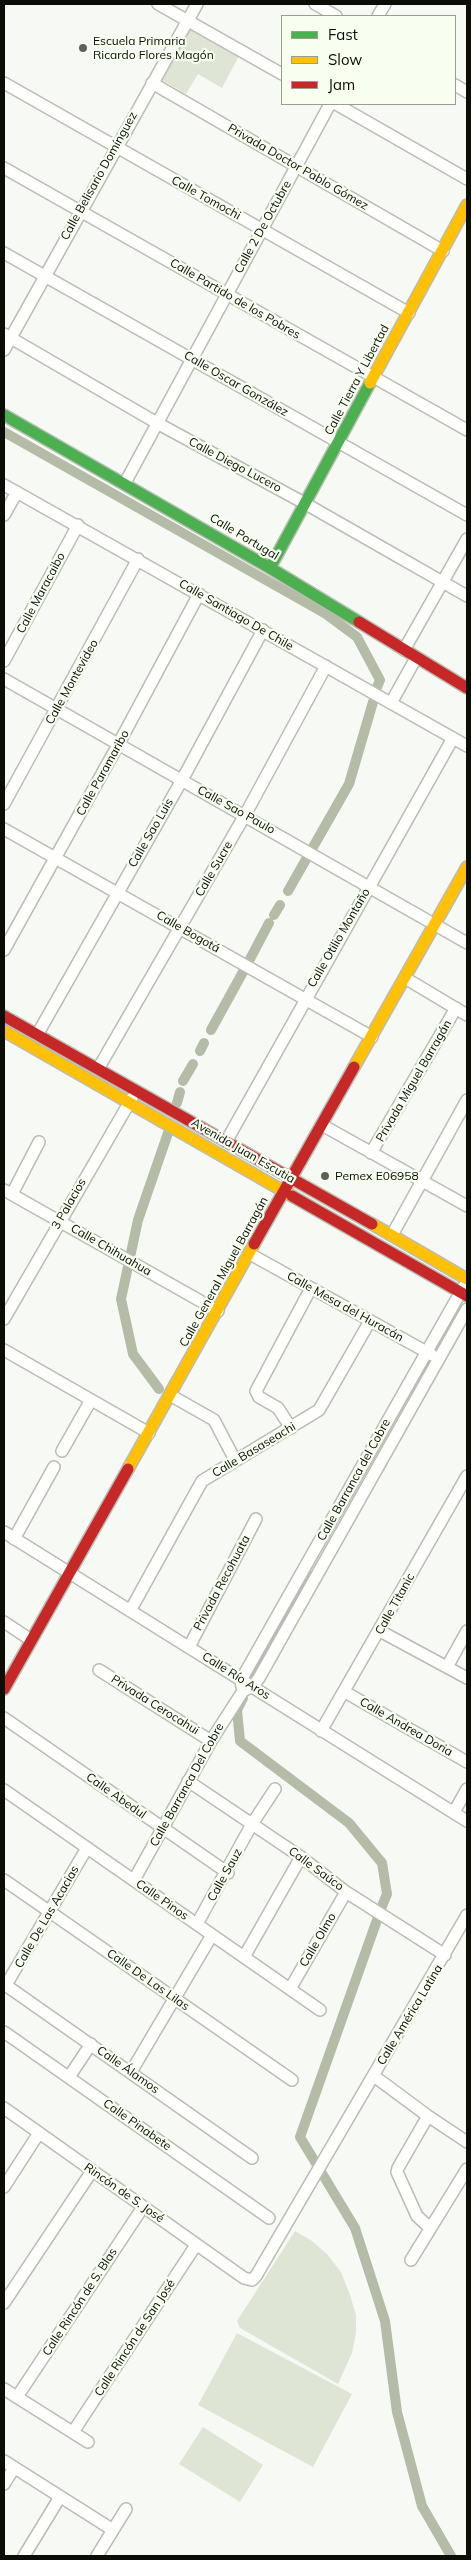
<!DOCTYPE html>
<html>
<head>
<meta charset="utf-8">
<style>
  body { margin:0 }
  #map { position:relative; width:471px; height:2560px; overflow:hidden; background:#f7faf4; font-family:Mulish,sans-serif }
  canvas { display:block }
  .frame { position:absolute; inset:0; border:5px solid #0a0e04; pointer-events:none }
  .legend { position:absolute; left:281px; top:15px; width:175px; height:90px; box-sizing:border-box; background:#f8fef0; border:1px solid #999e92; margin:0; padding:6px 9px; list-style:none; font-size:15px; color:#0a0e04 }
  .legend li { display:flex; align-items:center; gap:10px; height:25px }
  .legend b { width:25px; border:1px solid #999e92 }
</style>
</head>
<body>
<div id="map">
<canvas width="471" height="2560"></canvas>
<div class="frame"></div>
<ul class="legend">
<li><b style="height:6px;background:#4caf50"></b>Fast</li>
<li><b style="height:6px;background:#ffc107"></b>Slow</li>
<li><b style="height:6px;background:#c62828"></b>Jam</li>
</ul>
</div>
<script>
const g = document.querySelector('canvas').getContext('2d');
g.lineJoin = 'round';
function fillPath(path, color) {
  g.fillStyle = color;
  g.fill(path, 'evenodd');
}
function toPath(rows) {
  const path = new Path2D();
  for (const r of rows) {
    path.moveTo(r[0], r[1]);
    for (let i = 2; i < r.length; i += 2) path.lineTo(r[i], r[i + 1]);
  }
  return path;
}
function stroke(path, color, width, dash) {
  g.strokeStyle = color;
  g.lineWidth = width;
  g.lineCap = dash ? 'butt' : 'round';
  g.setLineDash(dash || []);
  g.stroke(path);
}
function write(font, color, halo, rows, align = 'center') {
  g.font = font + ' Mulish,sans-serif';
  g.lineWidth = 4.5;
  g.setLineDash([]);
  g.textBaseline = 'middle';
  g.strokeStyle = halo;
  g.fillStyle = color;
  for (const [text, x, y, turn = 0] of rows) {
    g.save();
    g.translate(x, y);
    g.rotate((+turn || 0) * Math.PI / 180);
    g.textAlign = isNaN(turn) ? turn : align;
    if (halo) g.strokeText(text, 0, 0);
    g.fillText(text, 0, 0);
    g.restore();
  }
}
fillPath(toPath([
  [189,28,239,56,222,88,198,74,186,94,160,79],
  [295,2231,312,2241,327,2254,341,2272,350,2295,356,2315,356,2333,352,2353,338,2384,240,2328,237,2321],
  [237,2333,352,2394,313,2467,198,2405],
  [203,2427,263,2465,240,2502,179,2464]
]), '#dee5d5');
stroke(toPath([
  [4,432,326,614,357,637,380,680,377,687],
  [288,891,349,784,373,702],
  [274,915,280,905],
  [250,959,269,923],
  [211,1030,243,972],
  [200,1051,204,1043],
  [183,1081,193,1064],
  [177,1103,180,1092],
  [159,1389,133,1354,121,1299,138,1220,168,1133],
  [249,1683,307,1574],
  [243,1698,237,1710,240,1741,349,1823,382,1863,387,1894,382,1906],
  [377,1920,300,2137,355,2228,385,2321,397,2412,422,2506,451,2556]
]), '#b4bca8', 10);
const street = toPath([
  [158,4,282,74],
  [315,4,336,16],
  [378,16,385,4],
  [4,83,409,313],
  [152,83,443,251],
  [455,85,467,92],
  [336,104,467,179],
  [4,168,467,430],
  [4,253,467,515],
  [4,334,157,423,306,504,467,596],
  [4,350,197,4],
  [125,483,330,104],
  [4,485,467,746],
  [4,515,17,492],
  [404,650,467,539],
  [4,661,78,525],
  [4,679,467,943],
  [391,703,416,658],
  [4,804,138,559],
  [4,829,372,1037],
  [4,950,118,745,199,594],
  [405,978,467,1015],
  [37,1035,182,780,263,630],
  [98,1069,245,815,326,666],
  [322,1125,467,1206],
  [227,1140,453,738],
  [371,1153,456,1008],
  [4,1190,218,1311],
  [12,1194,39,1142],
  [392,1235,467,1100],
  [250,1254,432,1355],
  [4,1319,132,1098],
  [4,1350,149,1433],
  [170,1395,214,1420,235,1460],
  [291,1428,278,1408,259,1397,256,1391,311,1288],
  [62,1451,91,1400],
  [4,1532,467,1821],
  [14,1539,54,1467],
  [130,1611,202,1481,319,1410,370,1321],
  [4,1622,31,1640],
  [380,1631,467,1678],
  [189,1647,256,1519],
  [447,1667,467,1631],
  [99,1670,211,1741],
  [242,1687,241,1680,464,1286],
  [345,1692,467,1762],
  [4,1718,228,1873],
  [321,1731,467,1476],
  [188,1781,301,1857,346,1892,445,1955],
  [4,1790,320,2010],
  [454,1812,467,1789],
  [4,1880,292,2080],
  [134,1880,211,1741,243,1691,253,1686,259,1678,467,1309],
  [197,1924,252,1824,275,1789],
  [244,1957,301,1857],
  [4,1984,252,2158],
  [6,1985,87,1848],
  [290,1989,346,1892],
  [4,2032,269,2218],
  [131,2072,212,1935],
  [374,2076,428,2116,467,2142],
  [69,2077,91,2044],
  [4,2108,244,2278,252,2280,256,2276,467,1915],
  [428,2116,398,2168,397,2172,417,2216,430,2228],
  [4,2187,39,2133],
  [411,2260,467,2169],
  [4,2303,92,2171],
  [4,2389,88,2442],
  [17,2397,143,2207],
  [73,2432,196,2245],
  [4,2461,113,2530],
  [4,2484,14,2468],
  [24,2556,60,2497],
  [97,2556,126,2509]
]);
const fast = toPath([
  [4,415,270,568,359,622],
  [270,568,370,383]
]);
const slow = toPath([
  [370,383,467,205],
  [4,1031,292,1196],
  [354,1067,467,867],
  [372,1224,467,1279],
  [128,1469,254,1244]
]);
const jam = toPath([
  [359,622,467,688],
  [4,1016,372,1224],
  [292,1196,467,1296],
  [254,1244,354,1067],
  [4,1689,128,1469]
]);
stroke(street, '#b9bdb4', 14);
stroke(fast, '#b9bdb4', 14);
stroke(slow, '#b9bdb4', 14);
stroke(jam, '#b9bdb4', 14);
stroke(street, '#fefefd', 11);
stroke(fast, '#4caf50', 11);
stroke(slow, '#ffc107', 11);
stroke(jam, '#c62828', 11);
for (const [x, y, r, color] of [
  [83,48,5,"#5d6158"],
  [325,1176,5,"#5d6158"]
]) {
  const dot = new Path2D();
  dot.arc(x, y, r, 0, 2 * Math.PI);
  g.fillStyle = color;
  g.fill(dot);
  stroke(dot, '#f8fef0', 2);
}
write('12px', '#0a0e04', '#f8fef0', [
  ["Escuela Primaria",93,41],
  ["Ricardo Flores Magón",93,55],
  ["Pemex E06958",335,1176]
], 'left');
write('12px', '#0a0e04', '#f8fef0', [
  ["Privada Doctor Pablo Gómez",298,167,30],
  ["Calle Belisario Domínguez",99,176,-61],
  ["Calle Tomochi",206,198,29],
  ["Calle 2 De Octubre",263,227,-61],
  ["Calle Partido de los Pobres",235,299,30],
  ["Calle Tierra Y Libertad",357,380,-62],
  ["Calle Oscar González",236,384,30],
  ["Calle Diego Lucero",235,465,28],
  ["Calle Portugal",244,537,31],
  ["Calle Maracaibo",41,593,-62],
  ["Calle Santiago De Chile",236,615,30],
  ["Calle Montevideo",72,682,-61],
  ["Calle Paramaribo",103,773,-61],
  ["Calle Sao Paulo",236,810,29],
  ["Calle Sao Luis",151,833,-60],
  ["Calle Sucre",214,869,-60],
  ["Calle Bogotá",188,932,30],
  ["Calle Otilio Montaño",339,938,-60],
  ["Privada Miguel Barragán",414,1081,-60],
  ["Avenida Juan Escutia",243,1151,30],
  ["3 Palacios",69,1204,-60],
  ["Calle Chihuahua",111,1250,30],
  ["Calle General Miguel Barragán",224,1272,-61],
  ["Calle Mesa del Huracán",345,1307,29],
  ["Calle Basaseachi",254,1450,-31],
  ["Calle Barranca del Cobre",354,1480,-61],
  ["Privada Recohuata",222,1583,-62],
  ["Calle Titanic",395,1604,-61],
  ["Calle Río Aros",236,1676,32],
  ["Privada Cerocahui",155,1705,32],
  ["Calle Andrea Doria",406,1727,30],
  ["Calle Barranca Del Cobre",187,1785,-61],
  ["Calle Abedul",116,1796,35],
  ["Calle Saúco",316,1869,36],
  ["Calle Sauz",225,1875,-61],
  ["Calle Pinos",162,1900,35],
  ["Calle De Las Acacias",47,1917,-60],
  ["Calle Olmo",318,1940,-60],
  ["Calle De Las Lilas",148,1980,35],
  ["Calle América Latina",410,2015,-59],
  ["Calle Álamos",128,2070,35],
  ["Calle Pinabete",137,2125,35],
  ["Rincón de S. José",124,2193,35],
  ["Calle Rincón de S. Blas",80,2302,-57],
  ["Calle Rincón de San José",135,2338,-57]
]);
</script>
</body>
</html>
